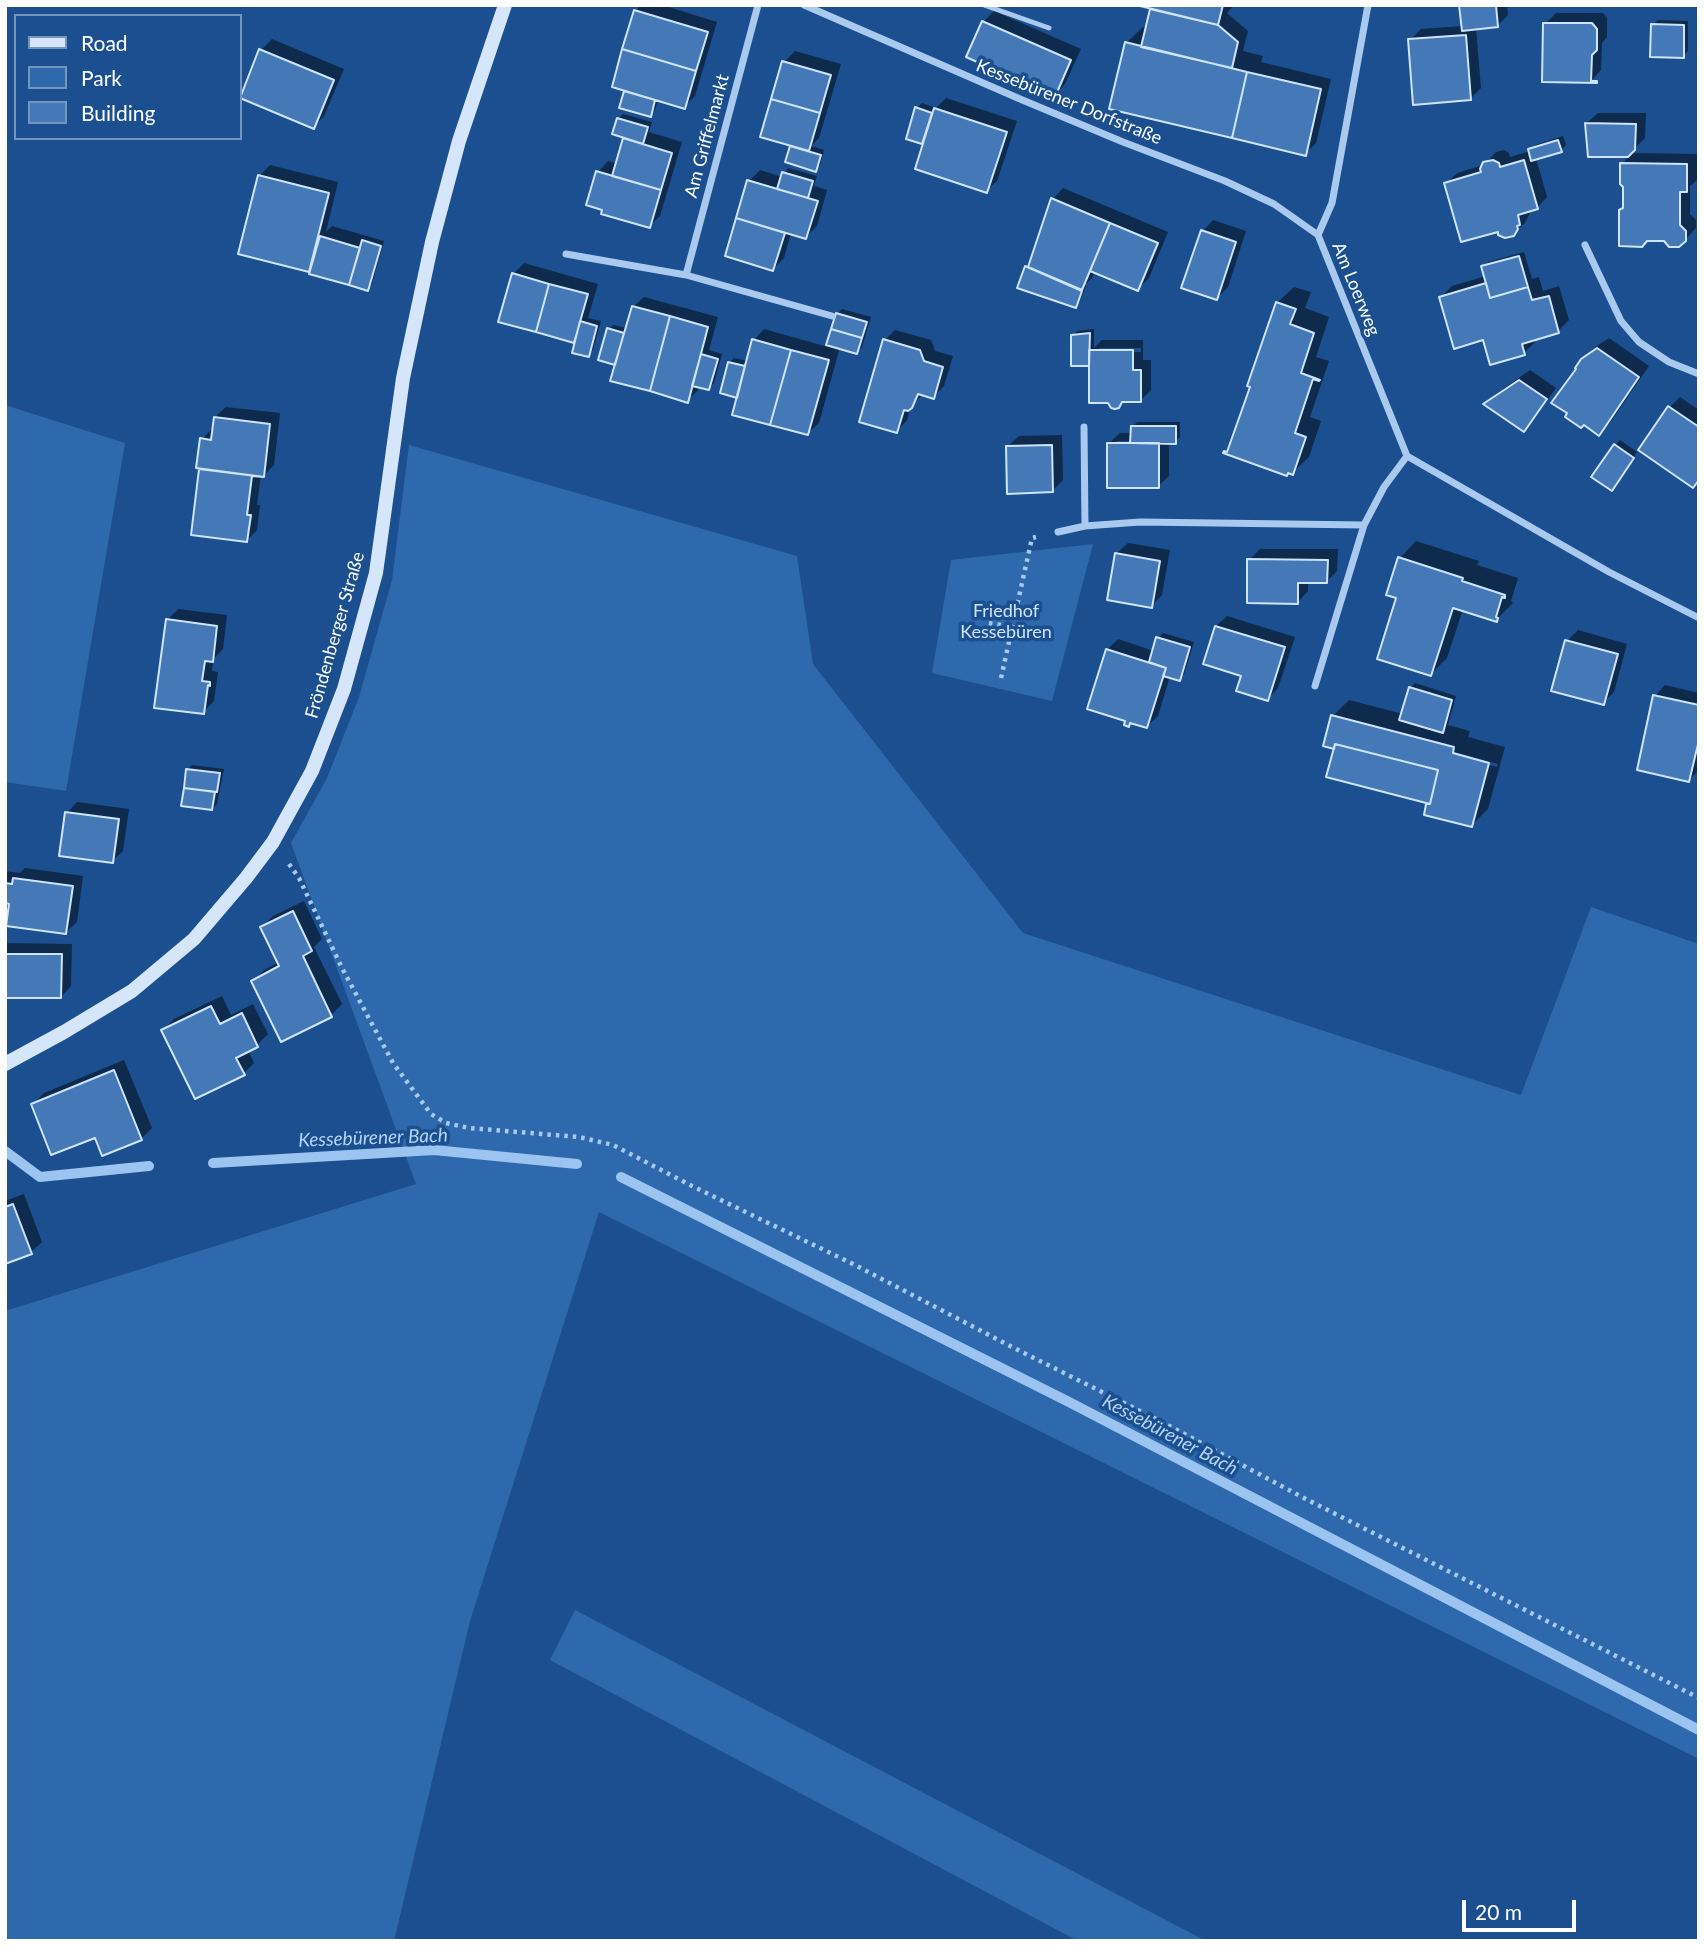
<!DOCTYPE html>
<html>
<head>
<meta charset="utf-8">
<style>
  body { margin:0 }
  #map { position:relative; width:1704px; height:1946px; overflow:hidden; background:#1b4f8f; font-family:Lato,sans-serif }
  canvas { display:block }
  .frame { position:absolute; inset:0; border:7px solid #fff; pointer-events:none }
  .legend { position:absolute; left:14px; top:14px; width:228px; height:126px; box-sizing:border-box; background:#1b4f8f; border:2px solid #7695bc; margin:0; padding:9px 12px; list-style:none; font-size:21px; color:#fff }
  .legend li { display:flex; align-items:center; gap:14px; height:35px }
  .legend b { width:35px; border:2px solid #7695bc }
  .scale { position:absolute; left:1462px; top:1900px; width:114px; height:32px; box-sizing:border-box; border:4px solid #fff; border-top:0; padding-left:9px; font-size:21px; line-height:24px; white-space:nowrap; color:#fff; -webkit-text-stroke:5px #1b4f8f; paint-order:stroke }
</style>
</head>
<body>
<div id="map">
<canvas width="1704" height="1946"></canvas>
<div class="frame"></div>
<ul class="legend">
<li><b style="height:9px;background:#d6e6fa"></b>Road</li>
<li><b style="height:19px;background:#2e69ad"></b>Park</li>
<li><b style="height:19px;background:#4478b7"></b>Building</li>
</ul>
<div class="scale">20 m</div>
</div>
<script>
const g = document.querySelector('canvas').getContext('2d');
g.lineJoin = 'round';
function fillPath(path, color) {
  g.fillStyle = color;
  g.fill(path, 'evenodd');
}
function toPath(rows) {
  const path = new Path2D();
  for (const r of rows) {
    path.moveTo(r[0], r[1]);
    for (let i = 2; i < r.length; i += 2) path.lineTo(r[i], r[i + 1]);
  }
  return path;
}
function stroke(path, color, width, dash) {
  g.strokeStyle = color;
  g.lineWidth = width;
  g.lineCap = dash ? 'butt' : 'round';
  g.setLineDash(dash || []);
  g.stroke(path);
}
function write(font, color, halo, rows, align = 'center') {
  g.font = font + ' Lato,sans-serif';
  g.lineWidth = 7;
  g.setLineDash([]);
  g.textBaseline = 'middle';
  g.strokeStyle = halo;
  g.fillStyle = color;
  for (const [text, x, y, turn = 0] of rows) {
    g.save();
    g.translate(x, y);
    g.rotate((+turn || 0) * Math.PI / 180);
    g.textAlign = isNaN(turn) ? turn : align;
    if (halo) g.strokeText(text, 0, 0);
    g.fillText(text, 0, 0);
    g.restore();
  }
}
fillPath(toPath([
  [5,405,125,443,66,791,5,782],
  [409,445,797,556,813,664,1023,933,1521,1095,1591,907,1699,944,1699,1759,599,1212,470,1621,394,1941,5,1941,5,1311,416,1184,291,843,327,778,359,697,392,580],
  [1093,544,1052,701,932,673,951,560],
  [575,1610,1206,1941,1078,1941,550,1660]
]), '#2e69ad');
fillPath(toPath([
  [641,5,662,5,717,22,695,96,684,107,658,99,655,110,650,115,625,92,627,90,635,11],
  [1142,5,1234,5,1227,13,1248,31,1243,51,1263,56,1261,62,1331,79,1316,143,1305,154,1126,43,1143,27,1147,28,1152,8],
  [1461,5,1507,5,1508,15,1497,26,1476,28,1481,88,1470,99,1410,40,1421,29,1463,26],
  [994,11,1081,49,1065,84,1055,95,968,57,983,22],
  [1556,13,1603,13,1607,18,1607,37,1602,43,1601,70,1591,81,1545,24],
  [1658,20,1688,21,1688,51,1683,56,1653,25],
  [272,39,344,69,324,116,313,127,261,50],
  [795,51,841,64,819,138,811,146,824,150,820,165,815,170,791,147,793,145,762,136,784,62],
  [946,98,1017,121,997,181,986,191,927,136,921,142,917,108,922,103,936,108],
  [1598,113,1646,113,1645,138,1630,153,1697,154,1697,180,1690,186,1690,214,1696,220,1696,228,1679,246,1665,240,1647,239,1625,207,1622,164,1630,155,1590,155,1587,123],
  [623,114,652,122,649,132,682,142,660,216,649,226,598,172,608,161,618,164,627,137,618,119],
  [1563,136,1566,145,1561,150,1536,158,1547,197,1537,208,1529,210,1530,213,1525,223,1513,234,1446,184,1457,173,1484,165,1496,152,1504,150,1509,153,1510,157,1530,151,1535,145],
  [270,165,338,182,326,232,332,226,384,241,372,284,367,289,312,271,240,253,259,176],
  [788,168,817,176,814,186,827,190,817,226,806,237,791,233,784,258,773,269,727,255,749,181,760,170,782,177],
  [1063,188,1168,232,1149,278,1138,289,1095,271,1092,278,1085,285,1086,286,1080,301,1075,306,1026,267,1031,262,1053,199],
  [1213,220,1246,231,1228,287,1217,298,1203,231],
  [1524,252,1532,279,1539,277,1543,291,1559,286,1569,320,1558,331,1534,338,1535,342,1524,353,1484,338,1441,297,1452,286,1486,276,1483,267,1488,262],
  [524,263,598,284,588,318,601,321,593,350,588,355,578,337,574,341,513,274],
  [1294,287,1311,292,1305,308,1329,317,1316,357,1329,361,1310,417,1321,421,1309,457,1292,473,1277,303],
  [644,297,718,317,709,350,722,354,714,383,709,388,699,386,698,390,687,401,617,364,609,329,613,325,627,328,633,307],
  [842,309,871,317,862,347,857,352,840,347,819,423,808,433,738,397,729,363,734,358,748,361,754,340,764,329,828,347,837,314],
  [1094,329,1094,348,1102,340,1143,340,1143,360,1151,360,1151,390,1140,401,1124,401,1118,406,1072,336,1077,331],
  [1099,348,1141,348,1141,352,1099,352],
  [895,330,931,340,935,351,953,356,944,386,933,397,922,395,911,406,907,420,897,431,885,340],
  [1609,338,1649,366,1610,423,1599,433,1583,360,1594,348],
  [1530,370,1556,388,1534,419,1524,430,1486,404,1496,394],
  [1680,397,1699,410,1699,480,1670,407],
  [226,407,280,413,274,465,263,476,261,475,257,505,260,505,257,530,247,540,192,534,201,468,202,439,213,428,215,417],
  [1137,422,1180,422,1180,437,1175,442,1169,442,1169,476,1158,486,1109,443,1120,433,1132,433,1132,427],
  [1117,441,1132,441,1132,444,1117,444],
  [1062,435,1063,480,1052,491,1008,446,1019,436],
  [1620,440,1637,452,1616,483,1615,445],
  [1416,541,1479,561,1477,565,1518,578,1511,601,1513,603,1496,620,1463,609,1447,658,1431,674,1398,597,1400,558],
  [1128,543,1170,550,1162,595,1151,606,1117,553],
  [1260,549,1338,549,1337,571,1327,581,1308,581,1308,591,1298,602,1249,560],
  [178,609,227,615,223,649,213,659,212,671,218,672,214,701,203,712,167,620],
  [1227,616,1295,637,1278,688,1268,699,1216,626],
  [1578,630,1627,644,1614,692,1603,703,1567,641],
  [1163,633,1194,642,1184,674,1179,679,1170,676,1158,716,1147,726,1132,722,1129,725,1107,650,1118,639,1154,651,1158,638],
  [1415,683,1456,696,1448,725,1470,731,1468,737,1505,747,1488,809,1472,825,1428,805,1430,803,1336,748,1333,716,1349,700,1403,714,1410,688],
  [1454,752,1498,764,1497,767,1454,755],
  [1665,685,1699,693,1699,770,1689,780,1655,696],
  [192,765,224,769,217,804,212,809,183,804,187,770],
  [77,802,129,809,123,851,112,861,67,813],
  [25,868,83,876,77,922,66,932,11,902,5,901,5,871,20,873],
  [304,901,322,939,314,947,342,1004,331,1015,282,1039,253,981,264,970,279,962,262,927,273,916],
  [5,943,72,944,71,986,61,997,5,996],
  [222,996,231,1015,253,1004,268,1034,257,1045,248,1050,254,1063,244,1073,163,1030,174,1019],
  [124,1060,152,1128,141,1139,96,1136,33,1104,44,1093],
  [24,1194,42,1242,31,1252,5,1262,5,1201]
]), '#0007');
stroke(toPath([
  [5,1151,40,1177,149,1166],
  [213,1163,434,1150,577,1164],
  [621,1177,1069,1402,1699,1730]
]), '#9cc4f0', 10);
const building = toPath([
  [1136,5,1223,5,1218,25,1136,5],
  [1459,5,1496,5,1498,27,1462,31,1459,5],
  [1150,9,1218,25,1238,42,1232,68,1141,47,1150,9],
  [634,10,708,32,696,71,622,49,634,10],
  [982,21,1071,60,1055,97,966,57,982,21],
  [1543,23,1592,23,1597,29,1597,50,1592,55,1591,81,1597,81,1597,83,1542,82,1543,23],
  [1651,24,1684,25,1684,58,1650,57,1651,24],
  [1466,35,1471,100,1413,105,1408,39,1466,35],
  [1125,42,1247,72,1232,138,1109,109,1125,42],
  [259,49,334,80,314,129,240,98,259,49],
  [622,49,696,71,685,109,612,87,622,49],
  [782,61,831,75,820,113,771,99,782,61],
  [1247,72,1321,89,1306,156,1232,138,1247,72],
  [624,91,655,100,651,117,619,108,624,91],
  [771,99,820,113,809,151,760,137,771,99],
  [915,107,932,113,922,144,906,139,915,107],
  [934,108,1007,132,987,193,915,169,934,108],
  [617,118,648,127,643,144,612,134,617,118],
  [1585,123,1636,124,1635,150,1628,157,1588,157,1585,123],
  [623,138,672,153,661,190,612,176,623,138],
  [1558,140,1562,152,1531,161,1528,149,1558,140],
  [790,146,821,155,816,172,785,162,790,146],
  [1493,160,1499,163,1500,167,1524,160,1538,209,1518,215,1520,225,1517,226,1518,229,1514,236,1505,238,1498,235,1498,232,1461,242,1444,183,1481,172,1480,169,1483,162,1493,160],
  [1620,163,1687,164,1687,192,1680,192,1680,225,1686,231,1686,241,1679,247,1669,247,1664,241,1647,241,1642,247,1619,246,1619,210,1623,208,1623,187,1620,184,1620,163],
  [596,171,661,190,650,228,601,214,602,210,586,205,596,171],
  [782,172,813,181,808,198,777,189,782,172],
  [258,175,329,193,309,272,238,254,258,175],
  [747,180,818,201,806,239,736,218,747,180],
  [1051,198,1110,223,1082,290,1028,267,1051,198],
  [736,218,785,233,773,271,725,256,736,218],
  [1110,223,1158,243,1138,291,1090,271,1110,223],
  [1201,230,1236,242,1217,300,1181,288,1201,230],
  [320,236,360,248,349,285,309,274,320,236],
  [362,240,381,246,368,291,349,285,362,240],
  [1519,256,1528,287,1490,298,1481,266,1519,256],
  [1025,266,1082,291,1076,308,1017,288,1025,266],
  [512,273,549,284,536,332,498,322,512,273],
  [1486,283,1490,298,1528,287,1532,300,1549,296,1559,333,1522,344,1525,355,1490,365,1483,340,1454,349,1439,297,1486,283],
  [549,284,588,294,574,343,536,332,549,284],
  [1276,302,1296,309,1290,324,1314,333,1301,373,1320,380,1319,381,1313,379,1295,433,1306,437,1293,475,1288,473,1287,476,1223,453,1224,451,1227,452,1250,387,1247,386,1276,302],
  [632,306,670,316,650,391,610,381,632,306],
  [836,313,867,322,862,338,831,329,836,313],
  [670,316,708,327,688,403,650,391,670,316],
  [580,321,597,326,589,357,572,353,580,321],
  [607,328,624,333,615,365,598,360,607,328],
  [831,329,862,338,857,354,826,345,831,329],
  [1090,333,1089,366,1071,366,1071,335,1090,333],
  [752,339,791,350,770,425,732,415,752,339],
  [883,339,920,350,924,361,943,367,934,399,918,394,912,408,908,411,904,410,897,433,859,422,883,339],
  [1597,348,1639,377,1599,436,1584,425,1581,428,1565,417,1567,413,1551,403,1576,369,1575,368,1581,359,1597,348],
  [791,350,829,360,808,435,770,425,791,350],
  [1089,350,1133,350,1133,370,1141,370,1141,402,1122,402,1119,408,1115,409,1111,408,1108,403,1089,403,1089,350],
  [701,354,718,359,709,390,692,386,701,354],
  [728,362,745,366,737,398,720,393,728,362],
  [1519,380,1547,399,1524,432,1483,404,1519,380],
  [1668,406,1699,427,1699,480,1693,488,1638,450,1668,406],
  [214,417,270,424,264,477,196,468,200,438,211,440,214,417],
  [1131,426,1176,426,1176,444,1130,443,1131,426],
  [1107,443,1159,443,1159,488,1107,488,1107,443],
  [1614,444,1634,458,1612,491,1591,477,1614,444],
  [1052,445,1053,492,1007,494,1006,446,1052,445],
  [199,469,264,477,252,476,247,515,251,515,247,542,191,535,199,469],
  [1115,553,1160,561,1152,608,1107,600,1115,553],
  [1398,557,1463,578,1462,581,1505,595,1505,598,1502,597,1496,617,1498,618,1497,622,1453,608,1431,676,1377,659,1396,598,1386,595,1398,557],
  [1247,559,1328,560,1327,583,1298,583,1298,604,1247,603,1247,559],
  [166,619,217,626,213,662,205,661,202,681,210,682,210,686,208,685,204,714,154,708,166,619],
  [1215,626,1285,647,1268,701,1236,691,1241,676,1203,664,1215,626],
  [1156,637,1190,647,1180,681,1163,676,1166,668,1149,662,1156,637],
  [1565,640,1618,654,1604,705,1551,691,1565,640],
  [1106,649,1166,668,1147,728,1130,723,1129,727,1124,725,1125,721,1087,709,1106,649],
  [1409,687,1452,700,1443,733,1399,720,1409,687],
  [1653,695,1699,705,1699,740,1689,782,1637,770,1653,695],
  [1331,715,1454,747,1453,753,1489,763,1472,827,1424,815,1426,804,1430,804,1438,770,1335,744,1334,749,1323,746,1331,715],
  [1335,744,1438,770,1430,804,1326,777,1335,744],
  [186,769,220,773,217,792,184,788,186,769],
  [184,788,215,792,212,810,181,806,184,788],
  [65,812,119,819,113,863,59,856,65,812],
  [13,878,73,886,66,934,6,926,9,904,5,903,5,883,12,884,13,878],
  [293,911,312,951,303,956,332,1017,281,1042,251,981,279,966,260,927,293,911],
  [5,954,62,954,61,998,5,998,5,954],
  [211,1006,220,1024,242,1013,258,1047,236,1058,245,1075,195,1099,161,1030,211,1006],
  [114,1070,142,1140,102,1156,95,1138,51,1155,31,1104,114,1070],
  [13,1204,32,1254,5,1264,5,1207,13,1204]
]);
fillPath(building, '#4478b7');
stroke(building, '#cfe3fa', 2);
stroke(toPath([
  [989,623,1012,627],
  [1001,678,1032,538,1036,537],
  [289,864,299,878,342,968,393,1063,431,1114,446,1123,469,1128,579,1137,613,1145,692,1186,853,1264,1014,1348,1160,1421,1302,1497,1699,1698]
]), '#a9c9ee', 4.5, [3.5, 5]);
stroke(toPath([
  [984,5,1049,28]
]), '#a9c9ee', 5);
stroke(toPath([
  [804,5,1020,99,1123,142,1225,181,1274,204,1318,235],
  [1368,5,1332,203,1318,235,1407,456,1609,572,1699,618],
  [1585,245,1621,321,1639,342,1669,362,1699,374],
  [566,254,686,275,832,316],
  [686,275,758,5],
  [1084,427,1085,526],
  [1058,532,1085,526,1140,522,1364,525],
  [1315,686,1364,525,1384,487,1407,456]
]), '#a9c9ee', 7);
stroke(toPath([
  [5,1064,64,1032,132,991,194,939,246,878,273,842,312,771,344,689,376,573,403,378,432,242,459,141,505,5]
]), '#d6e6fa', 14);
write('18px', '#fff', '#1b4f8f', [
  ["Kessebürener Dorfstraße",1069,102,22],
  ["Am Griffelmarkt",707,136,-75],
  ["Am Loerweg",1356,289,68],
  ["Fröndenberger Straße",335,635,-74]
]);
write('18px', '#cfe3fa', '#1b4f8f', [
  ["Friedhof",1006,611],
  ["Kessebüren",1006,632]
]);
write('italic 19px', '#b5d3f5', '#1b4f8f', [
  ["Kessebürener Bach",373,1138,-2],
  ["Kessebürener Bach",1170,1435,28]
]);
</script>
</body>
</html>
